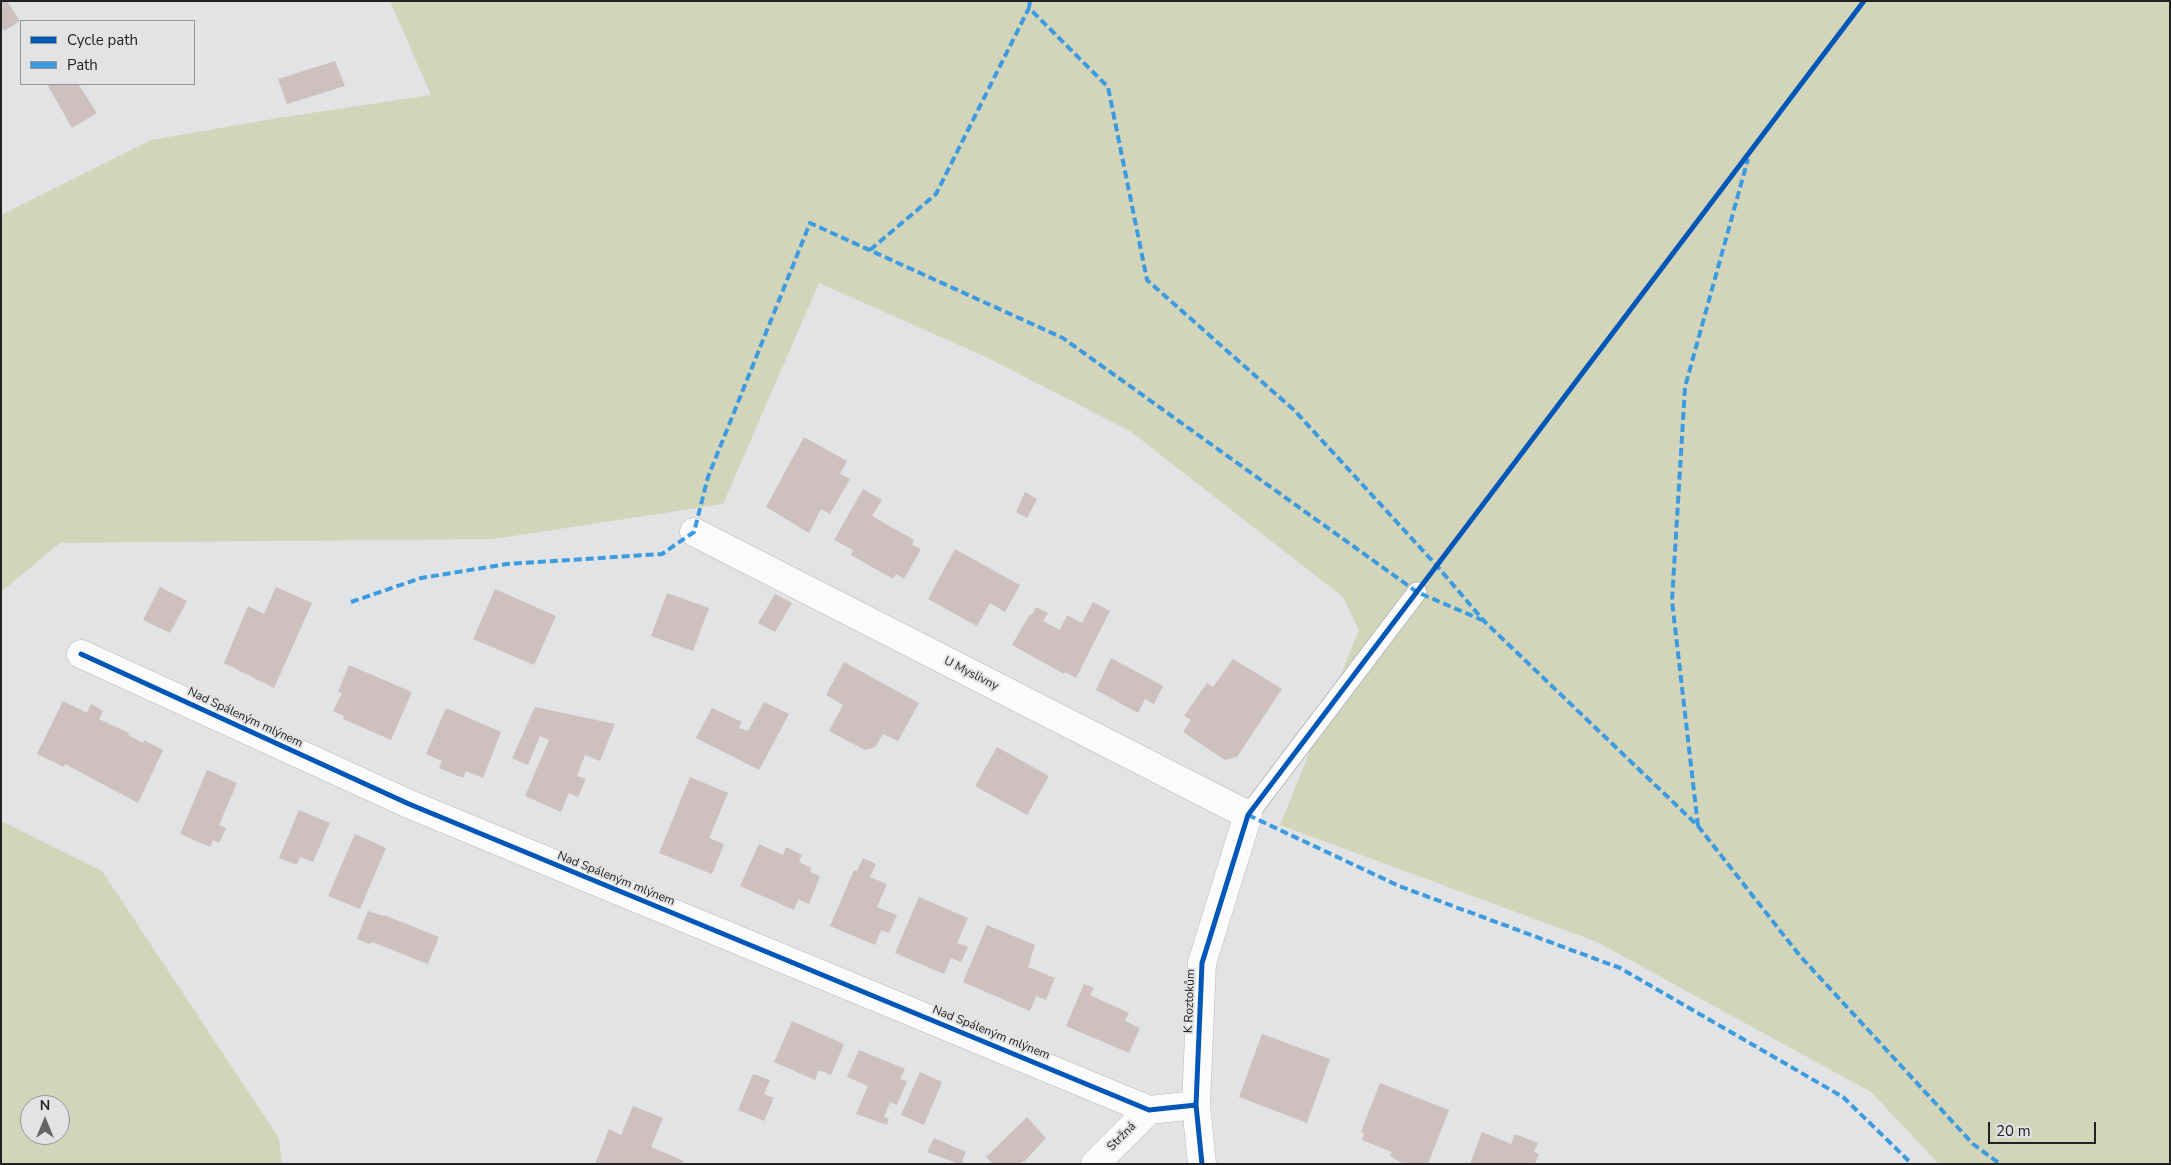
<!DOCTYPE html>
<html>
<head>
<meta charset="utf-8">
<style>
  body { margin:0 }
  #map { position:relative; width:2171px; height:1165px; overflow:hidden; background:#e2e3e4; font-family:"Nunito Sans",sans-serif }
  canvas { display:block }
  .frame { position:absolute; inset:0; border:2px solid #202122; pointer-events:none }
  .legend { position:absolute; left:20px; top:20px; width:175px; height:65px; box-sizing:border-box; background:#e1e3e5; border:1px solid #949597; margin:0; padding:6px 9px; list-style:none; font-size:15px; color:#202122 }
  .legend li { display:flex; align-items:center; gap:10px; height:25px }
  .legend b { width:25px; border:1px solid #949597 }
  .north { position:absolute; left:20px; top:1095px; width:50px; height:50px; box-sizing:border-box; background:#e1e3e5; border:1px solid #949597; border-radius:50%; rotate:0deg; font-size:14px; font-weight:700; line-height:20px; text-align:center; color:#202122 }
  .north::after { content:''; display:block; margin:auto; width:18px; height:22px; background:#646566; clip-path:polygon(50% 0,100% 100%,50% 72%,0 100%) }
  .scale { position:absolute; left:1988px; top:1122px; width:108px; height:22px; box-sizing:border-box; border:2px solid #202122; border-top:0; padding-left:6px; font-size:15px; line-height:18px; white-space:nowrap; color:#202122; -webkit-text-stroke:4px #e1e3e5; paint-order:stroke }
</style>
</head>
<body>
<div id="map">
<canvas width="2171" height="1165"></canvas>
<div class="frame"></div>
<ul class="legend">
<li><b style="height:6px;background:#0057b8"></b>Cycle path</li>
<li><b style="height:6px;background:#3c9be0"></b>Path</li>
</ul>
<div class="north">N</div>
<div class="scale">20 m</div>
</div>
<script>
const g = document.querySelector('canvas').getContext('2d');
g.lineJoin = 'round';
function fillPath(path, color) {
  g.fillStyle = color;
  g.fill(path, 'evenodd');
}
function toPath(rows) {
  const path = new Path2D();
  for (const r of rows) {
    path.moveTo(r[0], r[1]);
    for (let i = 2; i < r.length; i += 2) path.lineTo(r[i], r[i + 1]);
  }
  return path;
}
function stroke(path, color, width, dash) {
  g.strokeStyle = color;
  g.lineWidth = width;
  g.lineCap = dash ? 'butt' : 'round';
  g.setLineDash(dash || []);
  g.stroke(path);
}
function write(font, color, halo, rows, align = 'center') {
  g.font = font + ' "Nunito Sans",sans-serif';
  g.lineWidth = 4;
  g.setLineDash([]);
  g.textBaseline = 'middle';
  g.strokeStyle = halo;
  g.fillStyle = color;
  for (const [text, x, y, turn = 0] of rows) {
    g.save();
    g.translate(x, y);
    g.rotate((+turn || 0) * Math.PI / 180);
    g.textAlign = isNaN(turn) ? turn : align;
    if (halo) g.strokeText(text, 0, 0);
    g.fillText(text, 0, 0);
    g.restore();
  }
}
fillPath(toPath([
  [390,1,2170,1,2170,1164,1939,1164,1871,1092,1597,942,1280,825,1359,630,1343,597,1130,431,988,358,819,283,723,504,494,539,60,543,1,592,1,215,151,140,278,118,431,95],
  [1,821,102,871,279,1138,282,1164,1,1164],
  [30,1105,60,1105,60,1135,30,1135]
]), '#d3d5bb');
fillPath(toPath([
  [1,1,7,1,20,21,4,31,1,26],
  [335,61,345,86,287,104,278,79],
  [47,84,78,84,97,113,72,128],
  [804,437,847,461,840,474,850,479,830,514,821,509,809,533,766,507],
  [863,489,882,500,872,516,914,540,912,545,921,549,904,579,896,574,893,579,851,555,853,550,834,540],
  [1025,492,1037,499,1027,518,1016,512],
  [955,549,1020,585,1005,612,990,603,977,626,928,599],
  [160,587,187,601,170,633,143,620],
  [276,587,312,603,274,688,224,663,248,606,264,614],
  [495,589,556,616,534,665,473,639],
  [667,593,709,608,693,651,651,636],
  [775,594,792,603,775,632,758,623],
  [1093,602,1110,611,1076,678,1065,672,1064,674,1012,645,1030,614,1032,615,1036,607,1048,613,1043,621,1060,630,1067,615,1082,623],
  [1111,658,1163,686,1154,704,1145,699,1138,713,1096,690],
  [1233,659,1282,689,1237,757,1225,760,1183,732,1191,720,1184,716,1207,683,1213,687],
  [844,662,919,703,898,741,883,734,875,747,865,750,829,731,843,705,826,695],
  [349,665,412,692,391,740,343,719,344,716,333,711,342,693,338,692],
  [63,701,87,713,91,704,103,711,99,719,129,733,128,735,143,743,144,740,163,750,138,803,65,764,64,767,37,754],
  [764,702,789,714,759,770,696,738,712,708,742,722,739,728,748,731],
  [535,707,615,724,600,761,585,755,577,776,586,779,578,797,569,793,561,812,525,796,549,740,540,736,528,765,512,758],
  [446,708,501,732,483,778,466,771,463,778,439,768,442,761,426,754],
  [997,747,1049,776,1027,815,975,786],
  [207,770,237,783,219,825,226,828,219,843,213,840,210,847,180,834],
  [690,777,728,793,709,838,724,844,712,874,659,853],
  [299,810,330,823,313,862,300,857,297,865,279,858],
  [355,834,386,848,360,909,328,896],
  [759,844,783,855,786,847,802,855,799,862,812,868,810,872,820,876,809,904,798,899,794,910,740,886],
  [863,858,876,864,870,877,887,884,877,907,897,915,889,933,881,930,875,945,830,926,854,870,857,871],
  [919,897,968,918,957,943,968,947,961,962,951,958,944,974,895,953],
  [368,911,383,916,384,915,439,937,428,964,372,942,370,944,357,939],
  [987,925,1035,945,1028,967,1055,978,1046,1000,1036,996,1030,1011,963,982],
  [1084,984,1094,988,1090,995,1129,1013,1125,1021,1140,1028,1129,1053,1066,1026],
  [792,1021,844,1044,831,1075,819,1070,815,1080,774,1062],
  [1262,1034,1330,1059,1307,1123,1239,1097],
  [859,1050,905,1069,900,1079,907,1081,897,1105,890,1102,884,1117,889,1119,887,1125,856,1114,868,1086,847,1077],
  [920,1072,942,1082,924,1125,901,1115],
  [753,1074,770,1080,764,1094,774,1098,764,1121,738,1110],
  [1380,1083,1449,1110,1428,1164,1404,1164,1390,1156,1392,1152,1362,1140,1364,1133,1361,1132],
  [633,1106,663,1118,651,1147,684,1161,683,1164,595,1164,609,1129,621,1135],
  [1027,1117,1046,1138,1024,1162,1023,1161,1020,1164,993,1164,986,1157],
  [1482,1132,1511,1144,1515,1134,1538,1143,1534,1152,1539,1154,1535,1164,1470,1164],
  [934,1138,966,1152,962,1161,965,1164,952,1164,954,1162,927,1152]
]), '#cdc0be');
const service = toPath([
  [1248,815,1417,592]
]);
const minor = toPath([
  [694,532,1248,815,1202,963,1196,1105,1202,1164],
  [81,654,409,804,1149,1110,1196,1105],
  [1095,1164,1149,1110]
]);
stroke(service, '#b8b8b9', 21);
stroke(minor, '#b8b8b9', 29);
stroke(service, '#fbfbfb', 19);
stroke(minor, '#fbfbfb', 28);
stroke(toPath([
  [1030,1,1029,8,1108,87,1147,280,1295,411,1437,566,1484,621,1698,826,1800,956,1973,1144,2000,1164],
  [870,250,936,194,1029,8],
  [351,602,421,578,507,564,662,554,694,532,708,477,810,223,1063,338,1417,592,1482,620],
  [1248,815,1399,886,1620,968,1843,1097,1912,1164],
  [1698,826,1672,601,1685,387,1748,159]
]), '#3c9be0', 4, [8, 4]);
stroke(toPath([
  [81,654,409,804,1149,1110,1196,1105],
  [1202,1164,1196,1105,1202,963,1248,815,1864,1]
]), '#0057b8', 5);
write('12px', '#202122', '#e1e3e5', [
  ["U Myslivny",971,674,27],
  ["Nad Spáleným mlýnem",245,718,25],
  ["Nad Spáleným mlýnem",616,879,22],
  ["K Roztokům",1190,1001,-88],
  ["Nad Spáleným mlýnem",991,1033,22],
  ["Stržná",1122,1137,-45]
]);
</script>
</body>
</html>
